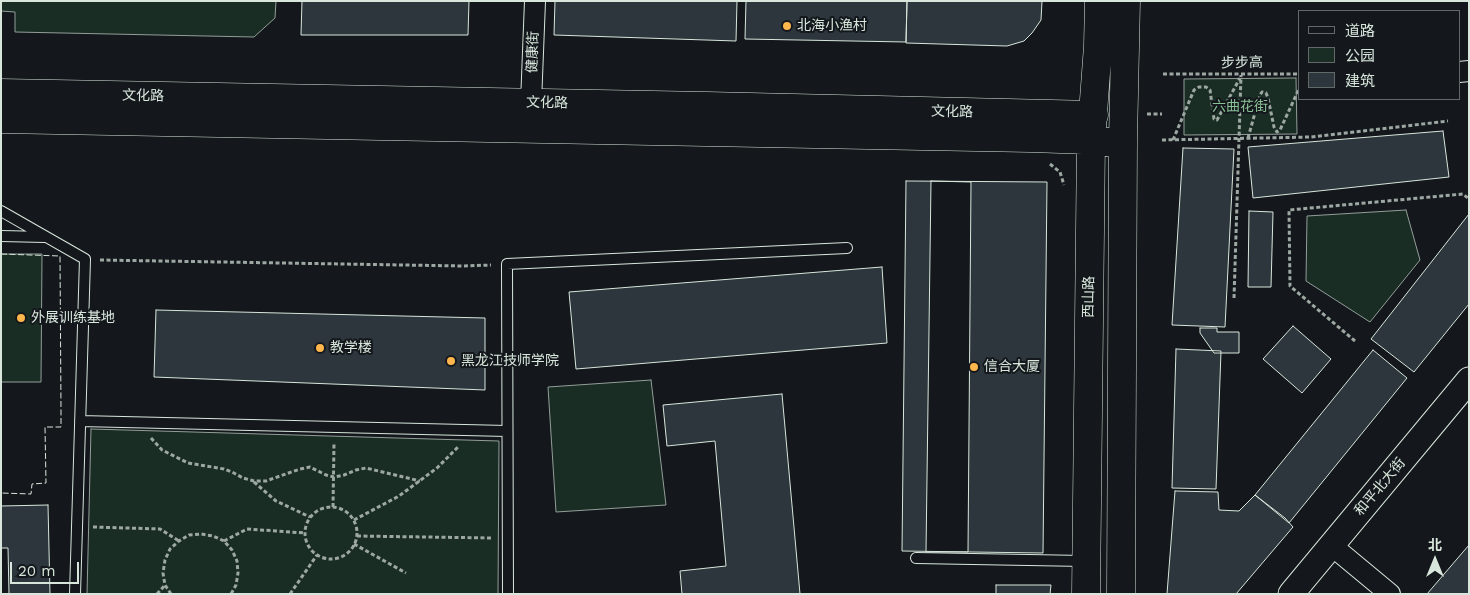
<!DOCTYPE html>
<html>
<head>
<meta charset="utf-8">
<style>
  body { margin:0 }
  #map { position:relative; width:1470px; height:595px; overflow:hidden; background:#14181c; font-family:"Work Sans","Noto Sans SC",sans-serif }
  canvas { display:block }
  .frame { position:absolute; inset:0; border:2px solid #d8e6dc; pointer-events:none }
  .legend { position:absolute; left:1298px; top:10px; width:162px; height:90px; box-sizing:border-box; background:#14181c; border:1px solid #626a69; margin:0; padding:6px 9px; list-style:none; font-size:15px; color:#d8e6dc }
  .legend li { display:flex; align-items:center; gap:10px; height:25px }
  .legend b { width:25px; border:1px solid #626a69 }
  .north { position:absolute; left:1410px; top:535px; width:50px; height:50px; -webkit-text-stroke:4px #14181c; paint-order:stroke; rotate:0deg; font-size:14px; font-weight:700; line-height:20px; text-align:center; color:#d8e6dc }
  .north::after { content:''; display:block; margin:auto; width:18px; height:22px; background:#d8e6dc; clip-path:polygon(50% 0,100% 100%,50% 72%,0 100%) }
  .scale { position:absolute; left:10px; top:562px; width:69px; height:22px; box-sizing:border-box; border:2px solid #d8e6dc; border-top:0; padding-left:6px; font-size:15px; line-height:18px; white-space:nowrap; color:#d8e6dc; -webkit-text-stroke:4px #14181c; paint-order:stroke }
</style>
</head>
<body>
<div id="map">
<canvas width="1470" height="595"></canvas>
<div class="frame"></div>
<ul class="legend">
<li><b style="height:6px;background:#14181c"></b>道路</li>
<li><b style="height:14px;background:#1a2d24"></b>公园</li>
<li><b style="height:14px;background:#2c363c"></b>建筑</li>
</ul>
<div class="north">北</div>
<div class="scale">20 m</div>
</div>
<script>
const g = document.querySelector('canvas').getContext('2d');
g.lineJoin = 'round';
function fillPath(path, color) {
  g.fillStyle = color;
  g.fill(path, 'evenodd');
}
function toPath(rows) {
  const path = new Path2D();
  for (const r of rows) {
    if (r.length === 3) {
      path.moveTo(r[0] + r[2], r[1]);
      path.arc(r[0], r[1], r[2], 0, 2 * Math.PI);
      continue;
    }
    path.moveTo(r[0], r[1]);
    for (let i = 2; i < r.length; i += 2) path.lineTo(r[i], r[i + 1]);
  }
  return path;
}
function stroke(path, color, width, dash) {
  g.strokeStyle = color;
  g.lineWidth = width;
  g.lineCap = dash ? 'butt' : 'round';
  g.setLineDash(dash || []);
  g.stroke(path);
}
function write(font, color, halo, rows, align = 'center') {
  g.font = font + ' "Work Sans","Noto Sans SC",sans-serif';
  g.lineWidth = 4;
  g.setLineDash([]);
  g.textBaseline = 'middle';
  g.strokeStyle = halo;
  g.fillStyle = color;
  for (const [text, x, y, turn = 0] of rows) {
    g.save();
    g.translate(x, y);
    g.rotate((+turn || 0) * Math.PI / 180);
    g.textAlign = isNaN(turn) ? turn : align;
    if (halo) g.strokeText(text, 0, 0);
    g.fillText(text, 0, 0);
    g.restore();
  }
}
const green = toPath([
  [1,1,276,1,275,18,254,37,15,32,15,12,1,11,1,1],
  [1296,78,1297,134,1184,135,1184,79,1296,78],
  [1406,210,1420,260,1370,322,1306,281,1307,216,1406,210],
  [1,254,42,254,41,382,1,382,1,254],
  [651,380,666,505,556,512,548,387,651,380],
  [91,429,499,441,498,594,87,594,91,429]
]);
fillPath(green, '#1a2d24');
stroke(green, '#939e99', 1);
const building = toPath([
  [302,1,469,1,468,35,301,35,302,1],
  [555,1,737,1,736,41,554,35,555,1],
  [746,1,907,1,906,42,745,39,746,1],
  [907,1,1042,1,1041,20,1032,33,1024,41,1007,46,906,43,907,1],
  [1443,131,1449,177,1253,198,1248,147,1443,131],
  [1183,148,1234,149,1225,327,1172,325,1183,148],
  [906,181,1047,182,1043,553,902,551,906,181],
  [931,181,971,182,968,552,926,552,931,181],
  [1249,211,1273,212,1271,287,1248,287,1249,211],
  [1469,214,1469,304,1414,372,1371,339,1469,214],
  [882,267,887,343,576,369,569,292,882,267],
  [156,310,485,318,485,390,154,377,156,310],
  [1293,326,1331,359,1302,393,1263,359,1293,326],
  [1200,328,1217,328,1217,332,1239,332,1239,353,1214,353,1200,333,1200,328],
  [1176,349,1221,351,1216,489,1172,488,1176,349],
  [1373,350,1407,378,1289,523,1255,495,1373,350],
  [782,394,800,594,682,594,680,571,726,566,715,441,667,446,663,405,782,394],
  [1175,491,1218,492,1219,510,1239,511,1255,495,1285,518,1293,527,1236,594,1167,594,1175,491],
  [48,505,50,594,9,594,8,548,1,548,1,506,48,505],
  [1469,545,1469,594,1427,594,1469,545],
  [996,585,1051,585,1050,594,996,594,996,585]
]);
fillPath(building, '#2c363c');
stroke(building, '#d8e6dc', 1);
const service = toPath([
  [1,211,85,259,75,594],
  [1,236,45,237],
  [80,421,507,431],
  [916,558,1085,561],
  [508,594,507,264,847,248]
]);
const minor = toPath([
  [1459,72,1469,71],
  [531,103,535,1],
  [1331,545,1390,594]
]);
const tertiary = toPath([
  [1291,594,1469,380]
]);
const secondary = toPath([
  [1,93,707,106,1094,115],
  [1,119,1030,138,1091,140,1123,144],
  [1086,594,1091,140,1098,46,1099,1],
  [1121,594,1123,140,1126,1]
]);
stroke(service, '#d8e6dc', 12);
stroke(minor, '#d8e6dc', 22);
stroke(tertiary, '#d8e6dc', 27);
stroke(secondary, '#d8e6dc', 29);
stroke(toPath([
  [1163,74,1299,74],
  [1147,114,1162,114],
  [1248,138,1260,95,1262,92,1266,93,1268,98,1274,127,1277,132,1280,130,1299,89],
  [1162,140,1311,137,1448,121],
  [1173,140,1194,90,1199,87,1206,87,1210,90,1214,119,1217,120,1240,78],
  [1050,164,1060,172,1064,185],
  [100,260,463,266,491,265],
  [1234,298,1241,75],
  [1355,341,1290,286,1289,210,1463,194,1469,199],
  [151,438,162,450,188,463,224,469,232,472,243,478,254,481,266,481,300,469,310,467,326,475,334,477,344,475,356,470,366,468,420,481],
  [254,482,276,501,310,517],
  [333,507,334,443],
  [331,533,26],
  [354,520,399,496,437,468,459,446],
  [93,527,160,529,179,541],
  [357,536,493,538],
  [224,541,247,529,305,533],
  [354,544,406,573],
  [157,594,165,585],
  [171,594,165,585,163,573,165,560,170,549,179,541,189,535,201,534,213,536,224,541,232,550,237,561,238,573,236,585,231,594],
  [290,594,317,555]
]), '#9da8a2', 3, [4, 2.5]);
stroke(service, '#14181c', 10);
stroke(minor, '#14181c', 20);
stroke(tertiary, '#14181c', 25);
stroke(secondary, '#14181c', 28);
stroke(toPath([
  [1,254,60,256,61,410,61,427,45,427,46,483,32,484,31,494,1,493]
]), '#d8e6dc', 1, [6, 2.5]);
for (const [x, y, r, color] of [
  [787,26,5,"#ffb74d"],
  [21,318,5,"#ffb74d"],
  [320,348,5,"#ffb74d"],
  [451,361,5,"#ffb74d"],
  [974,367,5,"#ffb74d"]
]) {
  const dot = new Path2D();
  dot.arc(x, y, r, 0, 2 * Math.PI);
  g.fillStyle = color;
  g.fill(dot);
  stroke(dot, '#14181c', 2);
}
write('14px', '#d8e6dc', '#14181c', [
  ["北海小渔村",797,26],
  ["外展训练基地",31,318],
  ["教学楼",330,348],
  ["黑龙江技师学院",461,361],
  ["信合大厦",984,367]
], 'left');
write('14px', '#d8e6dc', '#14181c', [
  ["健康街",533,52,-88],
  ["步步高",1242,63,-1],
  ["文化路",143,96,1],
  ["文化路",547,103,1],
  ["文化路",952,112,1],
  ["西山路",1089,297,-89],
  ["和平北大街",1380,487,-50]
]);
write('14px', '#8ac095', '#14181c', [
  ["六曲花街",1240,107]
]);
</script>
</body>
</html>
